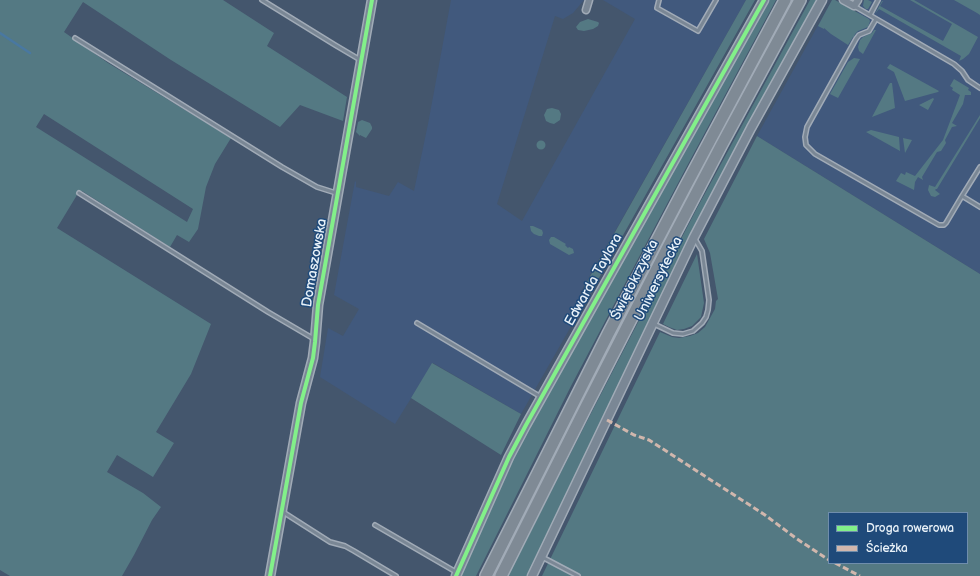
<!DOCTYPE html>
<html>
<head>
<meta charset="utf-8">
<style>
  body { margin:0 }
  #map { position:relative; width:980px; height:576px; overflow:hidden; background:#44566d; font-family:"Balsamiq Sans",sans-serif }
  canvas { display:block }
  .legend { position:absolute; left:828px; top:512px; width:140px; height:52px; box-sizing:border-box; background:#1f4a7a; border:1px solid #6f8dac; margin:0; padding:5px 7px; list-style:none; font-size:12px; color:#e8f1f8 }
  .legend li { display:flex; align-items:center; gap:8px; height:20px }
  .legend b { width:20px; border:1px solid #6f8dac }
</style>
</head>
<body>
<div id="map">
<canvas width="980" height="576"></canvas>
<ul class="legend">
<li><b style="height:5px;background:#82f089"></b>Droga rowerowa</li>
<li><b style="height:5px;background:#d1b7ad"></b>Ścieżka</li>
</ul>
</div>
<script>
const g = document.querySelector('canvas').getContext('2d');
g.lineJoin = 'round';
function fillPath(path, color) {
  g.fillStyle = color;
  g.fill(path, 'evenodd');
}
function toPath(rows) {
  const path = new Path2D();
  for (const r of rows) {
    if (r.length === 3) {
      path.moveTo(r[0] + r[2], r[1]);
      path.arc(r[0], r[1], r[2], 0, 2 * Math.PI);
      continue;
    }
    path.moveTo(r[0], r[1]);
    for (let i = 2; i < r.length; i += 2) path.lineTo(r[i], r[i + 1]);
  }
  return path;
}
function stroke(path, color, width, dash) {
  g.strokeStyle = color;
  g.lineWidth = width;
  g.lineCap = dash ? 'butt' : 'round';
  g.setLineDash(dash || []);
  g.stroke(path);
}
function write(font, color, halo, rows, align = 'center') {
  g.font = font + ' "Balsamiq Sans",sans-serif';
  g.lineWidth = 3;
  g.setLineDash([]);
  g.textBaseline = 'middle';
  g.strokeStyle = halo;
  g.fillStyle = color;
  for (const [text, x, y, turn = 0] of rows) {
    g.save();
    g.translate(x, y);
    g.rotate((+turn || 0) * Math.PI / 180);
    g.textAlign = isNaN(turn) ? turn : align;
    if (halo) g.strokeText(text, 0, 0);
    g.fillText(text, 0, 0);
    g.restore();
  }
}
fillPath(toPath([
  [451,0,584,0,573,13,563,19,555,16,497,204,522,221,635,19,603,0,746,0,580,293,586,300,521,414,433,363,395,424,320,377,328,328,343,336,359,309,334,295,355,181,356,182,356,187,389,196,398,182,414,191,428,124],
  [832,0,835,0,857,13,864,0,980,0,980,274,757,136]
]), '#41597d');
fillPath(toPath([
  [0,0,223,0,274,33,267,46,347,97,343,121,300,105,280,127,171,60,83,2,64,32,108,63,231,138,215,164,206,187,198,229,189,242,177,235,170,247,82,191,77,195,57,228,211,324,191,374,156,432,174,443,153,477,117,455,107,472,143,493,161,507,152,520,134,555,122,576,10,576,0,570],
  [44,114,193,209,187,222,36,127],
  [746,0,755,0,590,294,588,293,584,287],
  [768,0,776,0,687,166,571,386,476,576,460,576,506,473,531,423],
  [810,0,817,0,704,211,529,576,508,576,584,427,696,210],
  [832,0,835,0,869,19,870,21,868,27,858,31,855,34,854,37,853,37,848,45,831,34,824,28,824,29,818,26],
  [864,0,868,0,872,2,868,9,866,9,863,6],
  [910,0,914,0,978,37,969,54,963,59,959,61,961,56,879,9,875,14,882,1,883,1,880,6,943,41,952,24],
  [954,0,980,0,980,15,977,13],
  [588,19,598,22,599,23,598,26,593,29,584,31,578,30,576,27,580,22],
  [874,30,876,30,863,54,859,51,858,47,860,40,863,37,872,33],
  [854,58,860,59,838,98,830,94,848,62],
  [890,64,939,91,938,92,905,101,894,72,887,68],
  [954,79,969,88,968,90,971,92,971,95,965,95,963,104,952,123,957,126,952,127,945,140,946,143,941,151,937,152,922,177,923,180,918,177,915,182,914,190,896,181,901,173,905,175,906,172,915,176,943,140,960,95,952,90,953,88,950,86],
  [890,83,892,83,895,108,872,117],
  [933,98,934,99,928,110,919,105],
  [552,108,559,110,561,114,560,120,554,124,550,123,546,121,544,115,547,109],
  [980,115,980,118,937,189,936,189,935,190,940,194,935,197,931,196,928,190,929,185,935,187],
  [362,120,370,123,372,127,372,129,366,138,360,135,360,136,356,132,358,122],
  [871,130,899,137,900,151,866,132],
  [757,136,980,274,980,576,542,576,660,332,672,337,679,338,690,336,698,333,705,327,715,309,716,301,718,299,710,253,704,239],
  [829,513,967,513,967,563,829,563],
  [903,138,912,140,905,153],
  [541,145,4.5],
  [530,226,533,226,542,230,543,233,542,236,539,236,534,234,531,231],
  [551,237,554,237,566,244,565,245,568,248,569,247,573,249,574,253,569,255,550,244,549,240],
  [697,254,704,303,701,317,692,326,684,329,677,330,669,327,663,324],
  [432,363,521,414,501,455,411,398]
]), '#547983');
stroke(toPath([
  [0,33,30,53]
]), '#4978a1', 2.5);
const service = toPath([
  [262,0,335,45,357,58,360,59],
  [659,0,657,8,698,31,716,0],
  [854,6,954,64,962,71,968,80,980,88],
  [870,15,878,0],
  [876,19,869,31,859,35,856,39,807,127,805,137,806,145,815,154,939,225,944,225,946,223,962,196],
  [75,38,282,167,317,187,336,193],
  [980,167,962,196,980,207],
  [79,193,268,312,314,339],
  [417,323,541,397],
  [654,324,673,333,683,334,693,331,702,323,706,317,708,310,709,300,702,251,695,239],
  [283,512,330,542,345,546,354,551,396,576],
  [375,525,456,572],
  [542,557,578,576]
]);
const minor = toPath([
  [843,0,854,6,858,0],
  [586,10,589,0]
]);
const tertiary = toPath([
  [270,576,301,403,313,358,315,342,318,305,372,0],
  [456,576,509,457,526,425,764,0],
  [532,576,694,237,751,128,822,0]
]);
const motorway = toPath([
  [486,576,608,334,685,187,785,0],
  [501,576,586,407,666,251,721,146,800,0]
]);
stroke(service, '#a1abb7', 6);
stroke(minor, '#a1abb7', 9);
stroke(tertiary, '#a1abb7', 11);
stroke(motorway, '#a1abb7', 14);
stroke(service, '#7a8795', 3);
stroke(minor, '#7a8795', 6);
stroke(tertiary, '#7a8795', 8);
stroke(motorway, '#7f8a95', 11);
stroke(toPath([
  [607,420,634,435,649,440,765,515,797,539,829,560],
  [835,563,860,576]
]), '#d1b7ad', 3, [6, 3]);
stroke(toPath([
  [270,576,301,403,313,358,315,342,318,305,372,0],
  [456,576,509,457,526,425,764,0]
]), '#82f089', 4);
write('14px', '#e8f1f8', '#1f4a7a', [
  ["Domaszowska",315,263,-80],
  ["Uniwersytecka",659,279,-64],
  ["Edwarda Taylora",594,280,-61],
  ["Świętokrzyska",635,280,-63]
]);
</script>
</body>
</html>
